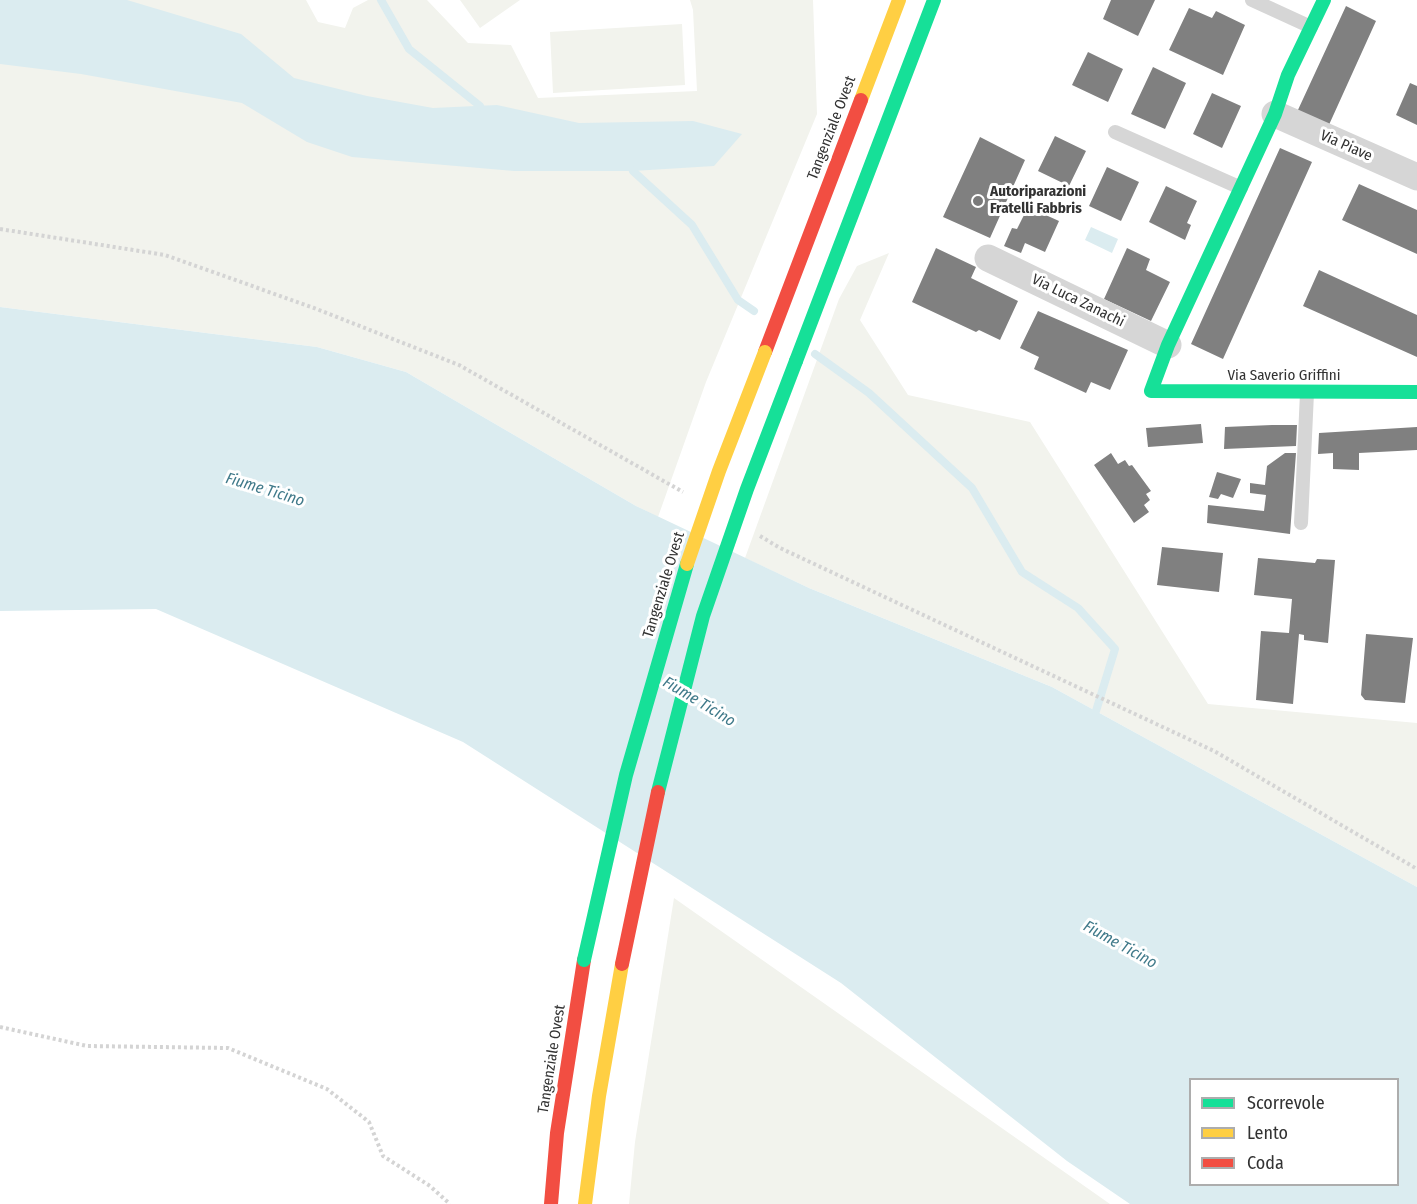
<!DOCTYPE html>
<html>
<head>
<meta charset="utf-8">
<style>
  body { margin:0 }
  #map { position:relative; width:1417px; height:1204px; overflow:hidden; background:#fff; font-family:"Fira Sans Condensed",sans-serif }
  canvas { display:block }
  .legend { position:absolute; left:1189px; top:1078px; width:210px; height:108px; box-sizing:border-box; background:#fff; border:2px solid #adadad; margin:0; padding:8px 10px; list-style:none; font-size:18px; color:#323232 }
  .legend li { display:flex; align-items:center; gap:12px; height:30px }
  .legend b { width:30px; border:2px solid #adadad }
</style>
</head>
<body>
<div id="map">
<canvas width="1417" height="1204"></canvas>
<ul class="legend">
<li><b style="height:8px;background:#16e098"></b>Scorrevole</li>
<li><b style="height:8px;background:#ffcf43"></b>Lento</li>
<li><b style="height:8px;background:#f24e42"></b>Coda</li>
</ul>
</div>
<script>
const g = document.querySelector('canvas').getContext('2d');
g.lineJoin = 'round';
function fillPath(path, color) {
  g.fillStyle = color;
  g.fill(path, 'evenodd');
}
function toPath(rows) {
  const path = new Path2D();
  for (const r of rows) {
    path.moveTo(r[0], r[1]);
    for (let i = 2; i < r.length; i += 2) path.lineTo(r[i], r[i + 1]);
  }
  return path;
}
function stroke(path, color, width, dash) {
  g.strokeStyle = color;
  g.lineWidth = width;
  g.lineCap = dash ? 'butt' : 'round';
  g.setLineDash(dash || []);
  g.stroke(path);
}
function write(font, color, halo, rows, align = 'center') {
  g.font = font + ' "Fira Sans Condensed",sans-serif';
  g.lineWidth = 6;
  g.setLineDash([]);
  g.textBaseline = 'middle';
  g.strokeStyle = halo;
  g.fillStyle = color;
  for (const [text, x, y, turn = 0] of rows) {
    g.save();
    g.translate(x, y);
    g.rotate((+turn || 0) * Math.PI / 180);
    g.textAlign = isNaN(turn) ? turn : align;
    if (halo) g.strokeText(text, 0, 0);
    g.fillText(text, 0, 0);
    g.restore();
  }
}
fillPath(toPath([
  [0,0,306,0,318,22,345,28,353,8,368,0,427,0,468,43,511,45,538,98,697,91,693,10,690,0,813,0,817,114,706,382,658,517,636,506,406,372,317,347,0,307],
  [460,0,520,0,480,28],
  [682,24,685,85,553,93,550,32],
  [889,253,860,320,908,395,1030,422,1208,704,1417,723,1417,887,1052,687,809,588,745,558,839,299,857,266],
  [674,898,1110,1204,629,1204,635,1142]
]), '#f2f3ed');
fillPath(toPath([
  [0,0,127,0,241,34,294,78,367,96,433,108,497,105,579,123,693,121,742,134,714,166,633,171,514,171,352,157,307,142,242,103,81,74,0,64],
  [1091,227,1118,239,1112,253,1085,240],
  [0,307,317,347,406,372,636,506,809,588,1052,687,1417,887,1417,1204,1130,1204,1067,1161,841,983,463,742,156,609,0,611],
  [1190,1080,1398,1080,1398,1184,1190,1184]
]), '#dbecf0');
stroke(toPath([
  [381,0,409,49,480,106],
  [633,171,692,225,738,300,754,311],
  [815,354,869,393,972,488,1022,572,1078,608,1115,649,1096,711]
]), '#dbecf0', 8);
fillPath(toPath([
  [1111,0,1155,0,1138,36,1103,19],
  [1346,6,1376,21,1328,127,1297,112],
  [1189,8,1212,18,1216,11,1245,25,1223,75,1169,50],
  [1088,52,1123,69,1108,102,1072,85],
  [1153,67,1186,83,1165,129,1131,114],
  [1410,83,1417,86,1417,125,1396,115],
  [1212,93,1241,106,1222,148,1193,134],
  [1055,136,1086,151,1069,186,1038,171],
  [980,137,1025,160,990,238,943,217],
  [1280,148,1312,162,1223,359,1191,344],
  [1107,167,1139,182,1121,221,1089,206],
  [1359,184,1417,210,1417,254,1342,220],
  [1166,186,1197,201,1187,223,1191,225,1185,240,1149,222],
  [1028,207,1059,221,1045,252,1025,243,1021,253,1004,246,1012,228,1017,229],
  [936,248,976,267,971,278,1018,301,1000,340,979,330,976,332,912,302],
  [1127,248,1150,259,1146,270,1170,282,1151,321,1104,299],
  [1319,270,1417,315,1417,357,1303,306],
  [1038,311,1128,350,1110,390,1091,382,1086,393,1034,369,1039,357,1020,348],
  [1201,424,1203,443,1148,447,1146,428],
  [1272,425,1297,425,1296,446,1224,449,1225,427],
  [1417,427,1417,450,1359,453,1359,470,1333,469,1333,453,1318,454,1319,433],
  [1111,453,1118,464,1125,460,1129,466,1132,465,1151,491,1146,494,1150,500,1144,505,1149,512,1134,523,1094,465],
  [1285,453,1296,453,1290,534,1207,523,1208,505,1264,511,1266,495,1250,493,1250,483,1265,485,1267,466],
  [1217,472,1241,479,1233,498,1221,494,1218,499,1209,497],
  [1162,547,1223,553,1219,592,1157,585],
  [1258,558,1315,563,1317,559,1335,560,1328,643,1304,640,1304,635,1299,634,1293,704,1256,700,1261,631,1289,633,1292,599,1254,595],
  [1366,634,1413,638,1405,703,1365,700,1361,695]
]), '#808080');
stroke(toPath([
  [0,229,165,255,314,308,459,365,683,492],
  [760,536,780,548,1214,751,1417,869],
  [0,1027,87,1046,228,1048,327,1089,369,1122,383,1156,430,1186,450,1204]
]), '#d4d4d4', 4, [3, 3]);
stroke(toPath([
  [1252,0,1311,27],
  [1115,132,1241,188],
  [1301,523,1307,393]
]), '#d6d6d6', 14);
stroke(toPath([
  [1275,114,1417,177],
  [988,258,1168,345]
]), '#d6d6d6', 27);
stroke(toPath([
  [1324,0,1288,75,1275,114,1168,345,1151,391,1417,392],
  [796,361,934,0]
]), '#16e098', 14);
stroke(toPath([
  [861,100,899,0],
  [585,1204,599,1096,622,964]
]), '#ffcf43', 14);
stroke(toPath([
  [765,352,861,100],
  [551,1204,557,1133,584,960]
]), '#f24e42', 14);
stroke(toPath([
  [658,792,703,616,747,489,796,361],
  [584,960,626,775,687,564]
]), '#16e098', 14);
stroke(toPath([
  [687,564,719,471,765,352]
]), '#ffcf43', 14);
stroke(toPath([
  [622,964,658,792]
]), '#f24e42', 14);
for (const [x, y, r, color] of [
  [978,201,6,"#7a7a7a"]
]) {
  const dot = new Path2D();
  dot.arc(x, y, r, 0, 2 * Math.PI);
  g.fillStyle = color;
  g.fill(dot);
  stroke(dot, '#fff', 2);
}
write('15px', '#323232', '#fff', [
  ["Tangenziale Ovest",832,128,-69],
  ["Via Piave",1346,146,24],
  ["Via Luca Zanachi",1078,301,26],
  ["Via Saverio Griffini",1284,376],
  ["Tangenziale Ovest",664,585,-73],
  ["Tangenziale Ovest",552,1059,-81]
]);
write('bold 15px', '#323232', '#fff', [
  ["Autoriparazioni",990,192],
  ["Fratelli Fabbris",990,209]
], 'left');
write('italic 16px', '#407a8a', '#fff', [
  ["Fiume Ticino",265,490,17],
  ["Fiume Ticino",699,702,31],
  ["Fiume Ticino",1120,945,29]
]);
</script>
</body>
</html>
